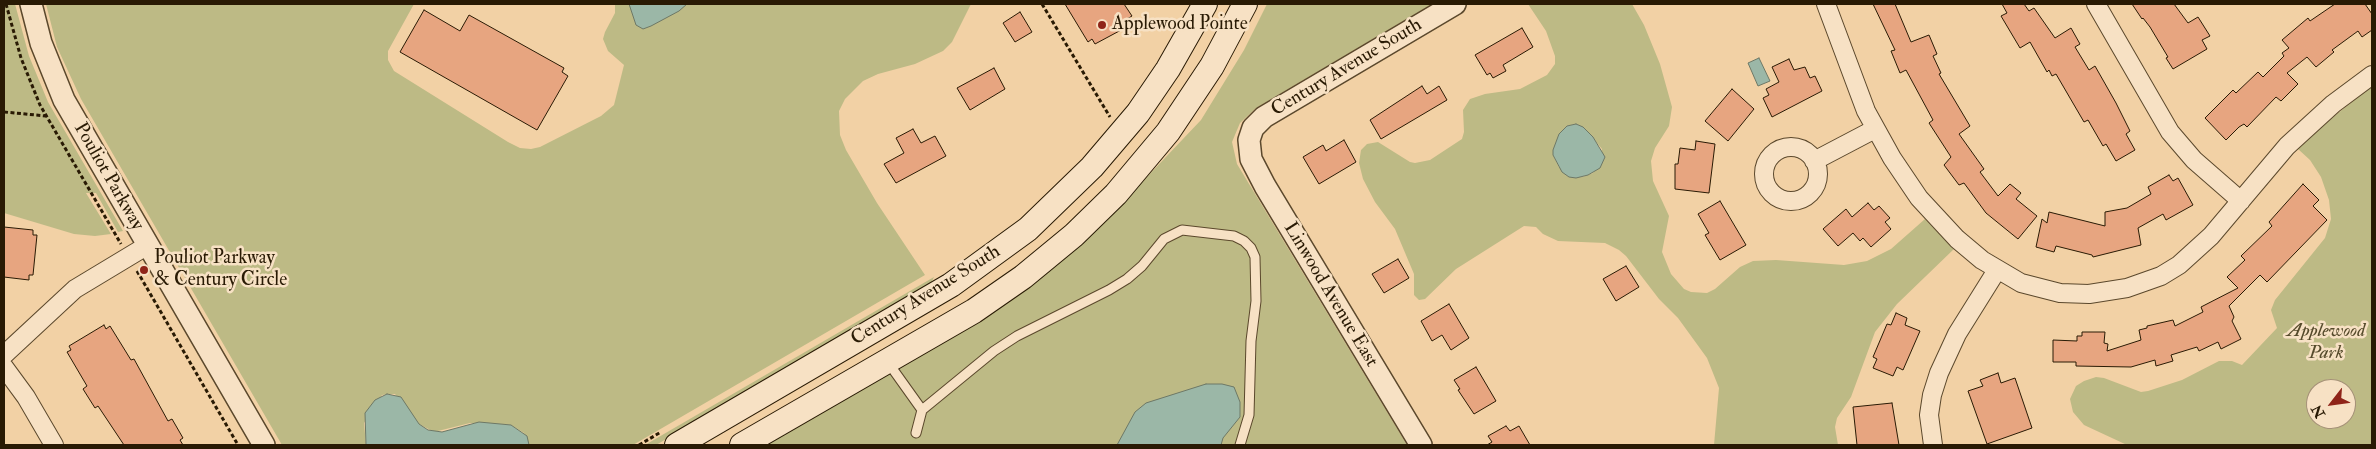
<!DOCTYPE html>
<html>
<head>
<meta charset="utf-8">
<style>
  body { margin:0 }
  #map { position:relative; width:2376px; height:449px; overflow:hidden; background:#f2d1a5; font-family:"IM FELL Double Pica",serif }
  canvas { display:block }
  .frame { position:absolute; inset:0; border:5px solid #291a04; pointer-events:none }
  .north { position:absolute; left:2306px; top:379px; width:50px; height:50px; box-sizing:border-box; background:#f7e1c4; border:1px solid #a59177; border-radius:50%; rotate:240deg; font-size:14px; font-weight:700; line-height:20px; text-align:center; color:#291a04 }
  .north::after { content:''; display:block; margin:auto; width:18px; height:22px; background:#8f2418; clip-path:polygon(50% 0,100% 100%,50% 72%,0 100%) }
</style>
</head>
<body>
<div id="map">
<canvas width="2376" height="449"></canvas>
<div class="frame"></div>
<div class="north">N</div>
</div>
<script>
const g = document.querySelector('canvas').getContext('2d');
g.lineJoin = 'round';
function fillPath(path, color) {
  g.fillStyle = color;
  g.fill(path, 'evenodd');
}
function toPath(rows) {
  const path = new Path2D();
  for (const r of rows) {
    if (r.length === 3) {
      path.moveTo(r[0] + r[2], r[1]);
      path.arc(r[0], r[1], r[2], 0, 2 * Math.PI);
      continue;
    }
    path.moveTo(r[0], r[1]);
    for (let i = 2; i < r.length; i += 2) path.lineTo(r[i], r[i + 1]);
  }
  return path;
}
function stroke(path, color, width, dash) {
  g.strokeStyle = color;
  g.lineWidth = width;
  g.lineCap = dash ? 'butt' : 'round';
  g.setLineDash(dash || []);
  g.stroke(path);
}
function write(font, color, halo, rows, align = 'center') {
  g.font = font + ' "IM FELL Double Pica",serif';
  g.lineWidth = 5;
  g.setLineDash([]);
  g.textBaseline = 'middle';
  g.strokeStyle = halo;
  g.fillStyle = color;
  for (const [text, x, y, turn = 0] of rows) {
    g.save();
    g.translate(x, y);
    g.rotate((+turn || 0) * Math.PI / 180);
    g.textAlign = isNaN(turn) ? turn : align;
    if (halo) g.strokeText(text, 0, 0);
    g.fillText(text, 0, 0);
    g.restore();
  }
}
fillPath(toPath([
  [4,4,15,4,29,56,48,102,123,231,118,232,96,193,86,193,111,234,95,236,74,234,4,213],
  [46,4,414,4,388,51,388,60,394,71,508,142,520,148,531,149,540,147,601,116,614,105,624,65,608,51,603,39,605,32,615,13,615,4,971,4,952,42,943,51,915,64,878,74,863,81,845,99,839,111,840,135,846,150,877,203,925,275,633,445,529,445,524,433,511,425,470,423,434,432,419,424,395,394,388,394,382,395,364,423,366,445,282,445,81,99,57,47],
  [1267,4,1432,4,1256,108,1240,123,1232,142,1237,164,1407,445,763,445,1126,199,1201,120,1244,50],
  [1528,4,1632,4,1644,25,1660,64,1672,107,1669,126,1655,148,1651,161,1653,181,1669,216,1662,252,1671,274,1684,289,1691,292,1707,293,1715,289,1740,267,1753,261,1776,260,1844,265,1867,261,1891,249,1925,219,1954,249,1897,304,1875,332,1851,397,1837,418,1835,427,1838,445,1714,445,1719,388,1707,358,1678,318,1659,299,1626,256,1619,250,1605,243,1558,241,1543,234,1536,227,1524,226,1456,269,1425,299,1419,300,1414,295,1414,274,1395,229,1375,202,1363,179,1359,163,1361,150,1367,144,1378,142,1410,162,1415,163,1430,160,1462,139,1464,132,1463,110,1470,99,1485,94,1520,89,1547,75,1555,64,1555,56,1546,31],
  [1576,124,1586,130,1602,149,1593,173,1582,177,1559,167,1553,155,1559,134,1567,126],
  [2372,86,2372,445,2127,445,2084,425,2073,412,2070,399,2076,386,2084,381,2096,377,2104,378,2141,392,2148,391,2182,380,2219,361,2232,361,2242,365,2277,328,2271,310,2275,300,2325,238,2331,219,2329,200,2321,177,2310,160,2298,149,2328,121],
  [2316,389,2346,389,2346,419,2316,419],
  [934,277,930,285,911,297,656,445,645,445]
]), '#bdba85');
const water = toPath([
  [629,4,687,4,679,11,651,26,643,29,636,25,629,4],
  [1759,58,1770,81,1758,86,1748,63,1759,58],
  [1576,124,1583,127,1593,137,1605,157,1600,168,1588,175,1576,178,1569,177,1562,172,1553,155,1553,150,1559,134,1567,126,1576,124],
  [1206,384,1222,384,1234,387,1240,402,1240,417,1223,438,1221,445,1117,445,1135,412,1146,403,1206,384],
  [387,394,401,397,419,424,428,430,442,432,479,422,511,425,527,436,529,445,366,445,365,413,375,400,387,394]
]);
fillPath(water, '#9bb7a7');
stroke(water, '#6d7866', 1);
const building = toPath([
  [1065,4,1124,4,1132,16,1127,19,1129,23,1123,29,1095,44,1092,39,1088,42,1065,4],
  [1873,4,1895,4,1911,42,1929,35,1937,54,1933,56,1941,73,1939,74,1970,126,1959,134,1984,169,1980,172,1998,196,2010,184,2021,193,2016,199,2037,216,2018,239,1986,213,1964,183,1959,185,1944,165,1951,157,1929,123,1933,120,1906,70,1900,73,1891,51,1895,50,1873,4],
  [2002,4,2024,4,2029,11,2034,8,2055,38,2071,28,2080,44,2075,47,2089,70,2095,66,2116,103,2130,131,2126,134,2135,150,2116,161,2106,144,2103,146,2088,120,2084,122,2056,74,2052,76,2049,70,2047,72,2030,42,2020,48,2001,16,2007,13,2002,4],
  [2132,4,2174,4,2188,23,2198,17,2210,36,2202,40,2207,49,2173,69,2166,58,2168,57,2150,27,2143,18,2142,19,2132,4],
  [2335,4,2365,4,2372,14,2372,30,2362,37,2358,31,2332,50,2334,52,2316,67,2307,57,2287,73,2298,84,2281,101,2276,97,2247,127,2244,124,2239,127,2226,140,2205,118,2233,90,2236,93,2258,72,2263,77,2284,56,2282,53,2289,48,2282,40,2308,18,2310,21,2335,4],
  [424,10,460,31,469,15,564,68,562,72,568,76,537,130,400,52,424,10],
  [1020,12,1032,32,1015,42,1003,23,1020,12],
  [1522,28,1533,47,1503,65,1506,71,1493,78,1490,73,1487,75,1475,55,1522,28],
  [1789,59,1794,70,1805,67,1810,78,1815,76,1822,91,1772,117,1763,98,1769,95,1766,89,1779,82,1772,67,1789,59],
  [994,68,1005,89,970,110,957,88,994,68],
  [1422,86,1427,94,1439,86,1447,100,1381,139,1370,120,1422,86],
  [1732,89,1754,109,1728,141,1705,121,1732,89],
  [913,129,921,143,935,136,946,156,896,183,884,164,904,153,896,138,913,129],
  [1344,140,1356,162,1319,184,1303,157,1323,145,1326,151,1344,140],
  [1696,141,1715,144,1709,193,1675,189,1675,164,1678,164,1680,148,1695,150,1696,141],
  [2169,175,2173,181,2178,178,2193,205,2166,220,2163,214,2138,228,2141,245,2093,257,2092,255,2056,246,2054,252,2036,247,2042,219,2047,223,2049,212,2105,226,2105,212,2127,208,2151,194,2148,187,2169,175],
  [2303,184,2319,200,2313,206,2327,220,2267,282,2260,275,2229,306,2234,317,2232,321,2241,339,2221,349,2218,342,2199,351,2197,347,2171,355,2173,361,2156,366,2155,360,2131,367,2076,366,2076,362,2053,362,2053,340,2077,341,2077,336,2082,336,2082,332,2105,332,2104,343,2108,344,2107,351,2141,340,2139,330,2147,328,2147,326,2173,320,2175,326,2203,312,2201,307,2238,288,2227,277,2245,260,2241,256,2272,226,2269,222,2303,184],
  [1720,201,1746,245,1720,260,1705,235,1709,233,1698,214,1720,201],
  [1868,203,1874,210,1879,206,1890,218,1885,222,1891,229,1871,247,1863,238,1860,241,1853,233,1838,246,1823,229,1846,209,1852,217,1868,203],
  [4,227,33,230,33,235,37,235,33,275,29,275,29,280,4,277,4,227],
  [1398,259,1409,278,1384,293,1372,274,1398,259],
  [1626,266,1639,287,1616,301,1603,279,1626,266],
  [1449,304,1469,338,1451,350,1442,335,1432,341,1421,321,1449,304],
  [1896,313,1907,318,1905,325,1920,331,1903,370,1897,367,1893,376,1873,368,1877,359,1873,357,1887,324,1891,325,1896,313],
  [104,325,106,329,110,326,131,360,134,359,168,421,172,419,183,438,180,440,183,445,124,445,98,406,95,408,83,389,87,386,67,352,71,350,69,346,104,325],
  [1476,367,1496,401,1474,414,1458,390,1460,389,1454,380,1476,367],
  [1998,373,2001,383,2015,378,2032,428,1987,444,1968,391,1983,386,1980,380,1998,373],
  [1892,403,1899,445,1857,445,1853,407,1892,403],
  [1506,426,1510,431,1519,426,1530,445,1487,445,1492,442,1488,436,1506,426]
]);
fillPath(building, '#e7a580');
stroke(building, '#291a04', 1);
const service = toPath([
  [887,361,922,410,916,433],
  [922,410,994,351,1017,336,1109,290,1127,279,1142,266,1164,239,1182,230,1234,236,1244,241,1251,248,1255,257,1256,301,1251,341,1249,415,1240,445]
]);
const minor = toPath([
  [1826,4,1866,111,1892,158,1919,198,1957,239,1982,260,2021,283,2060,293,2089,294,2127,288,2161,276,2179,265,2211,236,2287,146,2333,104,2372,75],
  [2096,4,2170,132,2194,160,2241,201],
  [1791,174,27],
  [1814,161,1875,129],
  [4,355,75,289,148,245],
  [4,367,26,397,54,445],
  [1933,445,1929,415,1932,395,1939,373,1957,334,1997,270]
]);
const tertiary = toPath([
  [31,4,41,43,64,100,264,445],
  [1421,445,1265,186,1251,159,1249,140,1253,128,1264,117,1455,4]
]);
const secondary = toPath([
  [677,445,951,285,1028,229,1092,167,1138,113,1168,69,1205,4],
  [742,445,974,311,1023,277,1074,235,1116,194,1168,132,1212,66,1245,4]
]);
stroke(service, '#5b482c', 11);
stroke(minor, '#5b482c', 20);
stroke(tertiary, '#5b482c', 24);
stroke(secondary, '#291a04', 26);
stroke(toPath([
  [6,4,21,58,40,105,121,244],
  [1042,4,1110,117],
  [4,112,46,116],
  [137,271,238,445],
  [639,445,661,432]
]), '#291a04', 3, [4, 2.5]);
stroke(service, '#f7e1c4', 9);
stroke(minor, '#f7e1c4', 18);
stroke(tertiary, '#f7e1c4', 21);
stroke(secondary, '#f7e1c4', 24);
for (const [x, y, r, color] of [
  [1102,25,5,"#8f2418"],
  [144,270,5,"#8f2418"]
]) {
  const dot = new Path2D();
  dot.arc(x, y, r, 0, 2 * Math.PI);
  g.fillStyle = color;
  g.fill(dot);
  stroke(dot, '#f7e1c4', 2);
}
write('19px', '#291a04', '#f7e1c4', [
  ["Applewood Pointe",1112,25],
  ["Pouliot Parkway",154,259],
  ["& Century Circle",154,281]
], 'left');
write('19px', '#291a04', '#f7e1c4', [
  ["Century Avenue South",1347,68,-31],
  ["Pouliot Parkway",108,177,60],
  ["Linwood Avenue East",1330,295,59],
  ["Century Avenue South",926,296,-32]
]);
write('italic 19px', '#554a2b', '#f7e1c4', [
  ["Applewood",2326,332],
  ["Park",2326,354]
]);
</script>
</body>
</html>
